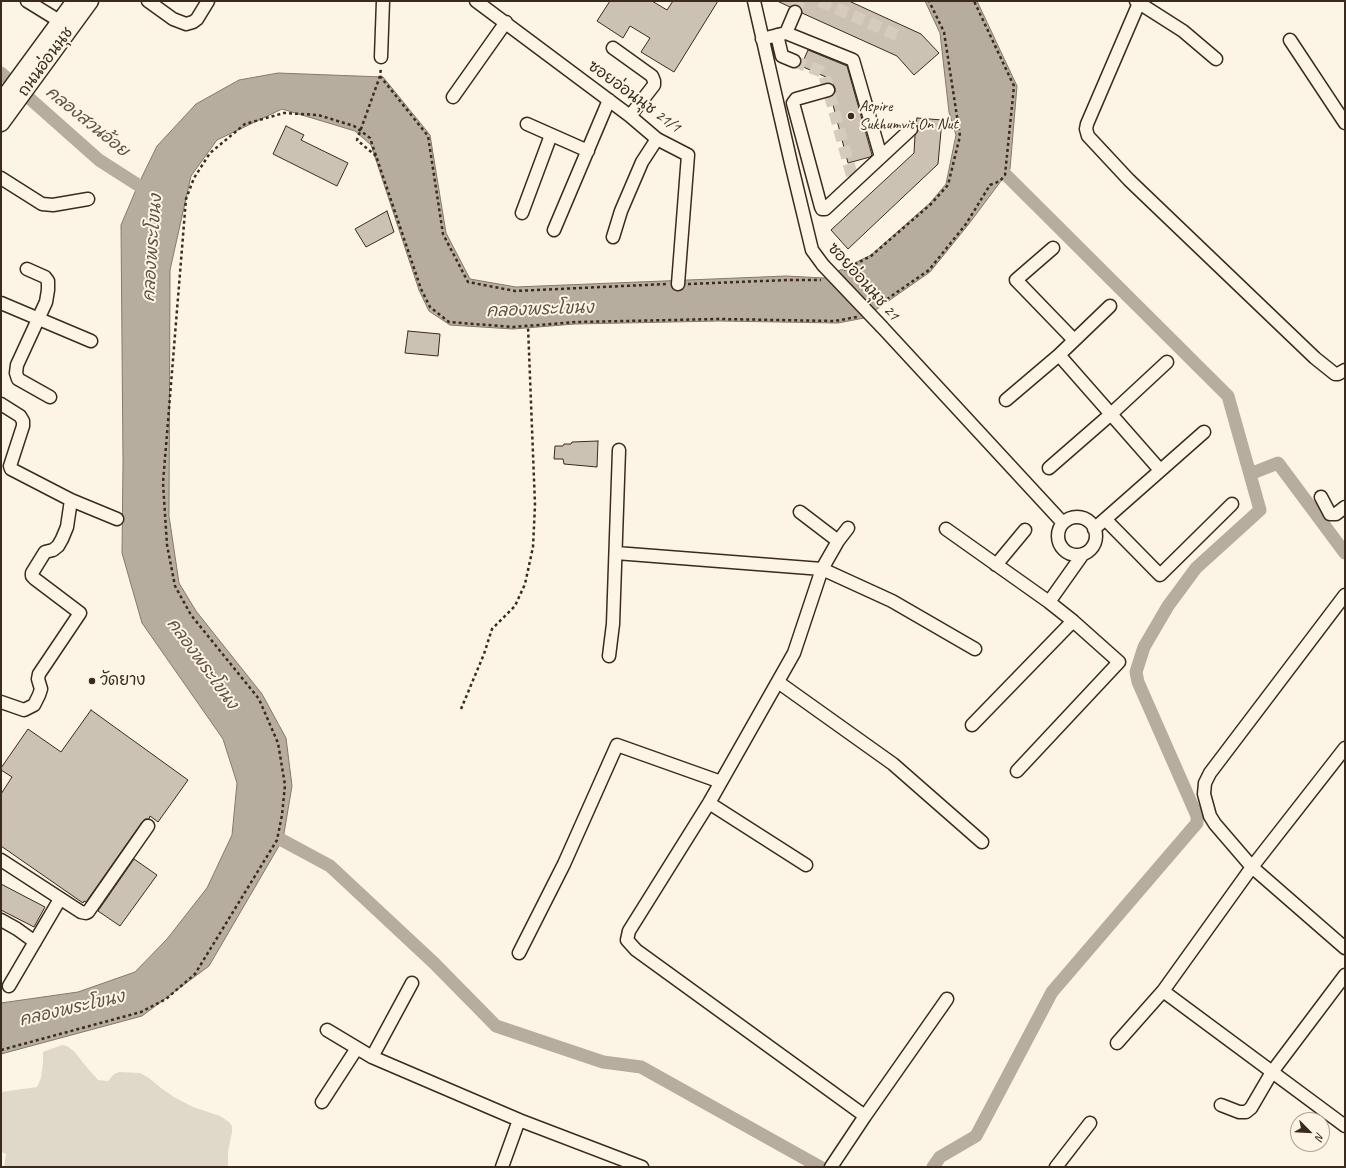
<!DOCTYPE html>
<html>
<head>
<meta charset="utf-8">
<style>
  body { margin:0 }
  #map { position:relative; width:1346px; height:1168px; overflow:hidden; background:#fcf5e5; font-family:Caveat,sans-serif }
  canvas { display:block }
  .frame { position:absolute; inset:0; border:2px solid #3b2a1e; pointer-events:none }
  .north { position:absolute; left:1290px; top:1112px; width:40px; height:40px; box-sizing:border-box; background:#fcf5e5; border:1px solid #afa495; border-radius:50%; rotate:114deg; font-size:11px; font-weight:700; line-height:16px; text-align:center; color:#3b2a1e }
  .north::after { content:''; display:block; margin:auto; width:14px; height:18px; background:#3b2a1e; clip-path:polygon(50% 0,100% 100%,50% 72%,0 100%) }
</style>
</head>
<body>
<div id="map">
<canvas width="1346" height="1168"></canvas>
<div class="frame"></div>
<div class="north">N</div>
</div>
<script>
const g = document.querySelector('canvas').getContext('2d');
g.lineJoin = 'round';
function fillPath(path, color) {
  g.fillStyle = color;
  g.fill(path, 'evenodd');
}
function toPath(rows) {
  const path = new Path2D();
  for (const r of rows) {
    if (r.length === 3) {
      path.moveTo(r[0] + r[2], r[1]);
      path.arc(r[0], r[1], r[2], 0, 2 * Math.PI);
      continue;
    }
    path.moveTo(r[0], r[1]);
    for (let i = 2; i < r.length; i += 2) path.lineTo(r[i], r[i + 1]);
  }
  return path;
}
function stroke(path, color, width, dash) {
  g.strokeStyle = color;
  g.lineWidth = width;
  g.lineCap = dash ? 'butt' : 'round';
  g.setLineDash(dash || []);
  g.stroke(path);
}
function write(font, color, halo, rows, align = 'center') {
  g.font = font + ' Caveat,"Playpen Sans Thai",sans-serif';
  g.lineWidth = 4;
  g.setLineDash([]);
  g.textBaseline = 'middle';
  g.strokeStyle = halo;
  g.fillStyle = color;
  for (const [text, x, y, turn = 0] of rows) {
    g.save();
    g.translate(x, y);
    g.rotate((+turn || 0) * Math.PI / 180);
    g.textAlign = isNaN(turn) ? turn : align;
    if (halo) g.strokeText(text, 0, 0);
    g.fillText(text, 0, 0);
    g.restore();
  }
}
fillPath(toPath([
  [62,1045,67,1046,75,1052,84,1064,98,1080,108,1081,114,1074,119,1072,140,1073,149,1078,161,1088,174,1097,193,1107,220,1116,229,1122,232,1126,232,1132,228,1152,228,1167,4,1167,6,1154,1,1152,1,1092,37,1087,41,1078,43,1062,43,1052]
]), '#e0d8c8');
const water = toPath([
  [925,1,977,1,1017,86,1010,169,968,225,930,272,864,318,838,323,719,321,575,324,513,329,450,325,429,311,419,290,371,145,355,131,282,109,217,140,191,176,170,270,169,516,179,583,196,611,262,694,286,738,292,786,283,839,209,966,142,1016,1,1054,1,1003,78,992,135,972,167,939,207,888,232,835,237,783,223,739,142,623,122,553,123,462,121,225,138,185,157,146,196,104,239,80,278,73,383,77,430,135,446,233,470,279,516,287,786,276,824,278,871,255,930,203,946,184,956,135,949,112,940,33,925,1]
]);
fillPath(water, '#b7ad9e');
stroke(water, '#85796b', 1);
stroke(toPath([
  [1,73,99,160,138,185,153,192],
  [1250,474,1278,463,1345,553],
  [267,832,330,866,434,963,496,1026,603,1062,641,1067,820,1167],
  [933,1167,940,1157,976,1136,1052,992,1197,823,1197,816,1138,682,1136,672,1144,647,1168,606,1196,568,1260,510,1228,396,993,162]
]), '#b7ad9e', 13);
const building = toPath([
  [610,1,652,1,667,10,673,1,718,1,674,72,641,52,650,38,630,26,623,38,597,21,610,1],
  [777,1,849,1,921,34,939,53,914,75,897,56,802,13,801,8,798,5,794,5,790,7,777,1],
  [808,50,847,66,872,155,870,157,848,163,831,97,835,92,835,88,833,84,828,83,826,77,801,66,808,50],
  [917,118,942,120,938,164,848,249,831,230,914,153,915,135,918,131,918,127,916,124,917,118],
  [286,126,304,135,301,140,348,163,337,186,273,154,286,126],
  [387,211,394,232,366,247,355,229,387,211],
  [408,331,440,334,438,356,405,353,408,331],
  [598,441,597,467,564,464,563,459,554,459,555,446,563,446,564,444,571,444,572,442,598,441],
  [91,710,188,780,158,822,150,816,149,819,145,819,142,822,86,902,84,901,83,903,1,846,1,794,12,777,1,770,1,768,28,729,61,752,91,710],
  [134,859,157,875,120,926,98,911,134,859],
  [1,884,45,907,34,927,1,910,1,884]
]);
fillPath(building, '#ccc2b3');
stroke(building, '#3b2a1e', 1);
stroke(toPath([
  [820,1,901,37],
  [795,12,799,1],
  [794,61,820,71,824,74,854,183]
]), '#d5ccbd', 12, [12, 6]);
const minor = toPath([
  [27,1,66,25],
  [148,1,173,19,186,24,193,22,197,19,208,1],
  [476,1,630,116,657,139,688,155,678,284],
  [754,1,791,163,812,250,823,265],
  [1136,1,1139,3,1087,124,1086,129,1088,136,1129,180,1315,358,1335,374,1338,374,1345,370],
  [1139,3,1183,31,1216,59],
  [786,33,853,60,881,157],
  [777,35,782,56,794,61],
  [762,39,786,33,795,12],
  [1290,40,1345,123],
  [613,48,652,76,654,81,654,85,630,116],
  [381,57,383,1],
  [828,90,796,99,793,103,821,207,822,209,825,209,911,129],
  [453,97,506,22],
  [527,124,588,151],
  [1,178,42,204,53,205,88,199],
  [522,213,551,135],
  [554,230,609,100],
  [613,237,621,211,642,162,657,139],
  [1053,248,1016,280,1074,340],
  [27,269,45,277,48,281,48,290,46,302,17,365,16,373,18,379,50,397],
  [1,303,91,341],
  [882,327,1063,523],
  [1059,355,1110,306],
  [1006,400,1059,355,1160,470],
  [1,404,20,416,23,421,23,426,10,466,11,469,71,500,117,519],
  [1049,468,1111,414,1167,362],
  [1321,497,1330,514,1336,514,1345,507],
  [800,512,838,541],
  [1077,536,19],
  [1105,519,1160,575,1232,504],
  [848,528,838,541,822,569,794,653,709,803,629,931,627,940,636,950,865,1116],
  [946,529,1049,602],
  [1094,529,1204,432],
  [616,553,822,569,892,601,975,649],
  [996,565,1025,530],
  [609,656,613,624,619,450],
  [778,682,893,764,982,842],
  [1,702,24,710,34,705,39,695,41,689,38,679,39,674,80,613,35,579,32,576,32,573,45,552,53,550,58,546,62,539,67,527,71,500],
  [972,725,1073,621],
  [1345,748,1252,867,1345,948],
  [1017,771,1119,662,1073,621,1049,602,1083,554],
  [709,803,806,865],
  [1,860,81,912,86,913,88,912,148,826],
  [1,920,17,929,35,942],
  [519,953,564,864,617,745,721,782],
  [9,986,60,899],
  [1163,991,1345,1126],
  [327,1030,372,1057,519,1120,642,1167],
  [1117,1043,1163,991,1252,867,1215,824,1210,816,1204,794,1205,783,1210,773,1345,595],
  [372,1057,412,983],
  [322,1102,357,1048],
  [1221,1105,1239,1112,1246,1112,1251,1108,1272,1072,1345,975],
  [502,1167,519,1120],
  [831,1167,865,1116,947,999],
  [1056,1167,1090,1123]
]);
const major = toPath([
  [1,102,75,1],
  [1,123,90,1]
]);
stroke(minor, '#3b2a1e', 15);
stroke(major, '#3b2a1e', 19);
stroke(toPath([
  [380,76,428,136,443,234,468,282,515,291,667,284],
  [376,156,357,140,380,76,381,68],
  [844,270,871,256,931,204,948,185,960,136,944,32,929,1],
  [688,284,788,280,821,280],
  [877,306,929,270,966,224,990,185,1000,181,1005,175,1014,86,974,1],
  [461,709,484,654,492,629,515,606,525,584,533,547,535,505,528,326],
  [1,1050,141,1012,166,999,195,974,277,840,282,815,285,785,278,743,259,699,191,615,175,586,167,545,163,483,186,199,194,178,210,153,245,124,284,113,318,115,354,126,370,138,421,289,430,307,449,322,513,327,576,322,719,319,835,321,857,317]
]), '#3b2a1e', 2.5, [3, 3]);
stroke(minor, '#fcf5e5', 12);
stroke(major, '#fcf5e5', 16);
const minorBridge = toPath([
  [823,265,882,327]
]);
stroke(minorBridge, '#3b2a1e', 15, []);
stroke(minorBridge, '#fcf5e5', 12);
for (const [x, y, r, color] of [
  [851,116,4,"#3b2a1e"],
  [92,681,4,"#3b2a1e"]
]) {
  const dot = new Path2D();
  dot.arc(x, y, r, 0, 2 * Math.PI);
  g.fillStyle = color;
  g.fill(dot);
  stroke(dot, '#fcf5e5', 1.5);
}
write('16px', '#3b2a1e', '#fcf5e5', [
  ["ถนนอ่อนนุช",46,62,-54],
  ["ซอยอ่อนนุช 21/1",634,97,36],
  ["ซอยอ่อนนุช 21",863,282,48]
]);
write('16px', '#3b2a1e', '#fcf5e5', [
  ["Aspire",859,107],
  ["Sukhumvit On Nut",859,125],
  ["วัดยาง",100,681]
], 'left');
write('italic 17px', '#605144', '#fcf5e5', [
  ["คลองสวนอ้อย",87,122,39],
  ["คลองพระโขนง",153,248,-86],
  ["คลองพระโขนง",540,310,-2],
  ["คลองพระโขนง",202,664,54],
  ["คลองพระโขนง",72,1009,-13]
]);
</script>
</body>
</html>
